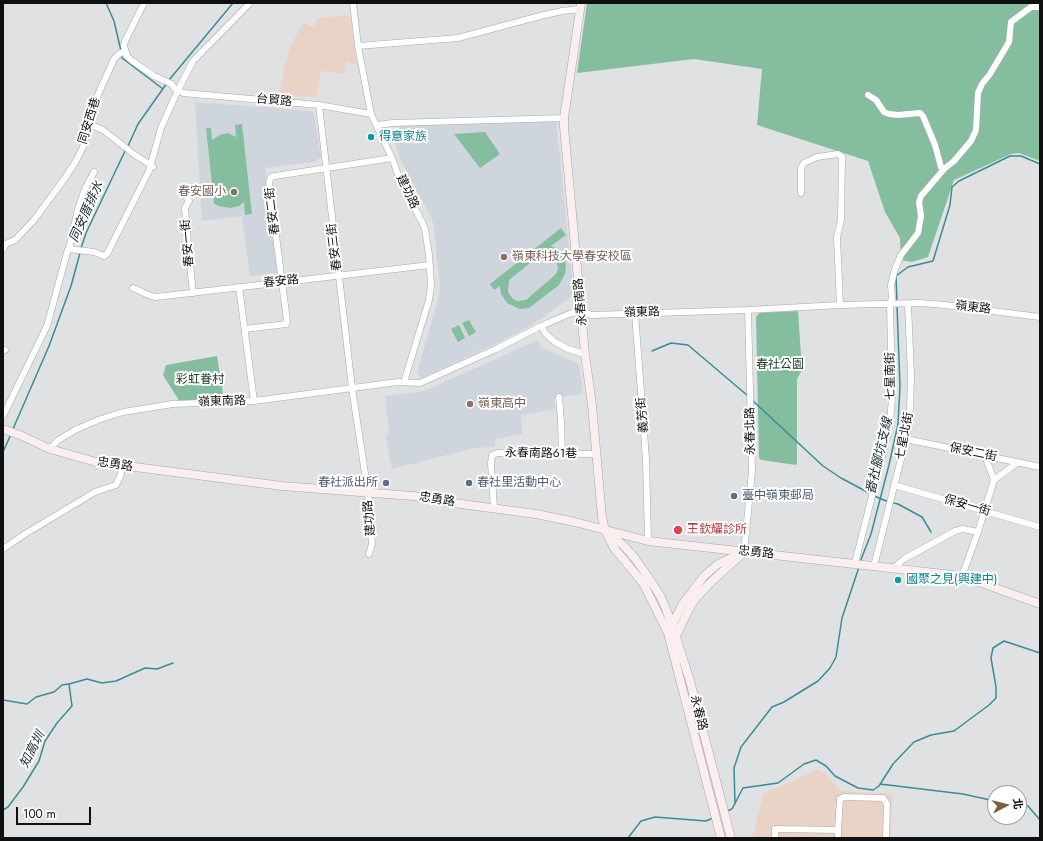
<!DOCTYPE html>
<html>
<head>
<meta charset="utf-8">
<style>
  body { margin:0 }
  #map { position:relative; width:1043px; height:841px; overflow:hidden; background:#e0e1e3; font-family:Jost,"Noto Sans TC",sans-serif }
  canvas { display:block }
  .frame { position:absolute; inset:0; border:4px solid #101011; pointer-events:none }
  .north { position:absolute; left:987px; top:785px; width:40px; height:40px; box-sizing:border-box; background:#fff; border:1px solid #9f9fa0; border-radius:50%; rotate:83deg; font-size:11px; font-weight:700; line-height:16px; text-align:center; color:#101011 }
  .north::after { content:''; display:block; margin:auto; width:14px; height:18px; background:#7b6133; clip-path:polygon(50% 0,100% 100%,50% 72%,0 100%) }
  .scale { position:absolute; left:16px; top:807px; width:75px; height:18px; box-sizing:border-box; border:2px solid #101011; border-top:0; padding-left:5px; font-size:12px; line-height:14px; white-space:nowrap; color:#101011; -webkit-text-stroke:3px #fff; paint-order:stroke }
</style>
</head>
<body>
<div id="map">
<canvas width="1043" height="841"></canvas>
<div class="frame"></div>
<div class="north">北</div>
<div class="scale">100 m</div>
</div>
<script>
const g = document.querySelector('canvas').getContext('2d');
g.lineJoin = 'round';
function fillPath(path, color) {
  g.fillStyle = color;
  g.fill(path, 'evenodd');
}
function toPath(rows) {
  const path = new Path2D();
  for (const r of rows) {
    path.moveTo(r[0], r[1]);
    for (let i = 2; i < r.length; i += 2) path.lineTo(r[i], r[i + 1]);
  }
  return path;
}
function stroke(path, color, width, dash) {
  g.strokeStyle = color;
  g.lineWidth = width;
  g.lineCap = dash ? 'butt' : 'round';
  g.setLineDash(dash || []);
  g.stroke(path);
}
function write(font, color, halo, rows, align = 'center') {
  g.font = font + ' Jost,"Noto Sans TC",sans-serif';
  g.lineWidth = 4;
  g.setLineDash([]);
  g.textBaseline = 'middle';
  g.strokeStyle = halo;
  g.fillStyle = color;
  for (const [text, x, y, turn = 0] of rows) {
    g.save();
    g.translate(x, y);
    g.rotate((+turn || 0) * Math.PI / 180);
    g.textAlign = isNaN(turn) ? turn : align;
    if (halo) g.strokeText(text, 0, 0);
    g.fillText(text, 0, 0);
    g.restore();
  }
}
fillPath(toPath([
  [195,102,312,111,314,114,321,157,315,162,265,168,278,273,250,276,242,216,202,221],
  [556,119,574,295,532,325,500,342,421,378,417,373,439,295,440,287,434,226,431,217,404,167,393,139,401,126],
  [538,340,541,347,579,364,583,394,554,398,555,409,521,415,522,434,495,439,495,447,475,448,392,469,386,437,389,431,385,396,424,391]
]), '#cfd5dd');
fillPath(toPath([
  [350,15,357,65,346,62,344,74,321,71,317,97,284,96,280,94,283,73,290,47,303,23,314,27,317,18],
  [817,769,826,774,840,791,892,794,891,838,752,838,764,793,804,776]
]), '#e9d3c6');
fillPath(toPath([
  [587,3,1022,3,1040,5,1040,161,1019,153,1011,154,954,180,928,257,912,262,901,260,900,238,885,212,868,161,757,125,762,69,694,59,577,73],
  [242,124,252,214,245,215,244,202,239,206,230,208,218,206,214,203,206,128,211,128,212,140,220,135,228,133,236,137,235,125],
  [485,132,500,154,480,168,454,134],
  [561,228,566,235,551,246,557,249,564,256,566,266,565,274,559,285,529,308,520,309,507,303,501,294,500,286,494,290,490,284],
  [544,254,556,259,558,267,557,272,555,275,526,300,517,301,513,299,508,292,509,280,540,255],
  [798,311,802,370,797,379,797,463,796,465,761,460,759,458,756,317,759,313],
  [469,320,476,332,469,336,462,323],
  [459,325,465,338,458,342,451,329],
  [217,356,224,400,180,402,163,375,166,365]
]), '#85be9f');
stroke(toPath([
  [106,3,114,21,121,51],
  [121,55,122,58,163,89],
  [169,80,233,3],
  [128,146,138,124,167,83],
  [81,248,86,233,126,149],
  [897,302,896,276,908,267,933,261,950,205,952,187,959,181,1010,156,1021,156,1040,164],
  [652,351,671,343,688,345,748,396],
  [752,400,823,466,841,478,871,494],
  [13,429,49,346,71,286,80,253],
  [3,452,11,434],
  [874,496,889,502],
  [893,503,898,504,922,517,931,532],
  [860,562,871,534,889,465,898,424,900,386,897,306],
  [3,700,27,704,36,697,54,692,62,685,69,684],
  [880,784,963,794,995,801],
  [735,804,734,768,741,747,772,707,784,702,818,681,830,668,836,657,842,618,859,567],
  [1019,805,1028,806,1040,820],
  [3,810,8,807,23,787,39,761,45,741,57,723,72,706,69,684,87,679,102,683,116,681,145,668,157,669,173,663],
  [727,811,732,809,743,788,778,783,804,764,816,760,826,766,835,776,858,788,873,790,879,786,893,764,914,742,931,735,954,731,989,705,996,698,996,687,991,658,993,648,1004,641,1040,653],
  [628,838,641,821,655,817,706,821,713,818]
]), '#3a8c98', 1.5);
const street = toPath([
  [144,3,125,41,124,46,127,56,131,60,154,76,172,84,174,88,183,93,319,105,371,114],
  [353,3,358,46,371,114,392,158,400,180,422,222,425,229,429,255,431,285,429,300,404,382],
  [358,46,458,38,540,16,562,11,581,9],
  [868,95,876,100,884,112,889,114,898,115,920,113,923,116,935,145,941,167,944,169,954,161,971,141,976,130,978,93,982,84,990,74,1009,42,1011,22,1031,7,1040,7],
  [319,105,352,388,368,493,372,544,369,554],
  [89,124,103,130,135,155,151,165,153,167],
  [377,125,393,123,564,118],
  [801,193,801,168,804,163,817,157,838,154,842,157,841,220,837,237,840,305],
  [185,195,189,201,185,208,189,255,193,293],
  [3,249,6,244,15,240,34,220,65,178,76,161,83,147,96,99,114,59,119,54,125,51],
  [69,249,94,252,104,256,107,254,149,171,161,128,178,90,193,61,250,3],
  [239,287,254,401],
  [133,288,151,296,156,297,430,265],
  [635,313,646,459,648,541],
  [541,326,546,334,555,342,568,349,585,354],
  [245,329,286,324,287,321,269,182,271,177,275,176,392,158],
  [3,350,5,350],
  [559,397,561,422,562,454],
  [3,416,47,326,68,249,69,249,78,209,85,189,94,172],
  [906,439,1040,467],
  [50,449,57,441,75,430,98,420,123,412,173,404,254,401,398,382,420,383,496,349,541,326,569,314,582,311,591,315,748,310,840,305,920,303,945,305,1040,317],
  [985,456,994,480],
  [994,480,1017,463],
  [894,485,1040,527],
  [494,508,491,463,492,455,498,453,596,454],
  [3,549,25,534,95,492,116,485,121,474,122,466],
  [744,552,752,471,748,310],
  [855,563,887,437,890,422,892,398,893,375,891,347,890,304,892,298,891,285,895,269,901,255,918,233,921,216,919,202,921,196,944,169],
  [874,566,906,439,910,409,911,376,908,304],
  [892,569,904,559,955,531,963,529,978,532],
  [962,576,978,532,994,480],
  [838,830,838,838],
  [775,838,775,829,838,830,840,799,844,797,883,798,887,804,886,838]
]);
const secondary = toPath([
  [581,3,564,118,564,127,585,354,592,405,602,517,605,530,614,548,643,583,668,633,721,838],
  [3,429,20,435,50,449,96,462,282,486,413,496,446,502,536,514,575,522,648,541,962,576,1040,604],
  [609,533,623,545,634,557,648,577,661,597,672,624,690,681,731,838],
  [671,627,682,605,704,576,718,564,737,555],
  [675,638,688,611,695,599,710,583,744,552]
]);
stroke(street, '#a7a8aa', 7);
stroke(secondary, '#a7a8aa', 9);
stroke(street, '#fff', 6);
stroke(secondary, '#fbeeef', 8);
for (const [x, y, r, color] of [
  [371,137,4,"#0f9aa8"],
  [234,192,4,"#8d6e63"],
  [504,257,4,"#8d6e63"],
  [470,404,4,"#8d6e63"],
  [386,483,4,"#5c6f8a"],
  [469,483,4,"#5c6f8a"],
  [734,496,4,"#5c6f8a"],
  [678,530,5,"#e0444e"],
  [898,580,4,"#0f9aa8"]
]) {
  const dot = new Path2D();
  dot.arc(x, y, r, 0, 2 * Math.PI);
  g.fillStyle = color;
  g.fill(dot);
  stroke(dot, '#fff', 1.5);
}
write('12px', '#101011', '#fff', [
  ["台貿路",274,101,5],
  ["同安西巷",90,121,-73],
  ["建功路",407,192,64],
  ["春安二街",273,211,-97],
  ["春安一街",188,243,-95],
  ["春安三街",335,247,-97],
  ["春安路",281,282,-6],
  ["永春南路",581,302,-95],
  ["嶺東路",973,308,7],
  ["嶺東路",642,313,-2],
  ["七星南街",891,376,-91],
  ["嶺東南路",222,402,-2],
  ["義芳街",643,415,-95],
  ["永春北路",751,431,-91],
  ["七星北街",905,436,-79],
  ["保安二街",973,453,12],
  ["永春南路61巷",541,454,1],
  ["忠勇路",115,465,8],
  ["忠勇路",437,500,9],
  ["保安一街",967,506,16],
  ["建功路",370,518,-95],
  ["忠勇路",756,553,6],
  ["永春路",698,713,76]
]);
write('12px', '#0d838f', '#fff', [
  ["得意家族",379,137],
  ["國聚之見(興建中)",906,580]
], 'left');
write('12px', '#785e54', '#fff', [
  ["春安國小",226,192,"right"],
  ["嶺東科技大學春安校區",512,257],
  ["嶺東高中",478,404]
], 'left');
write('12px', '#1b402e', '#fff', [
  ["春社公園",780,365],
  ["彩虹眷村",200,380]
]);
write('12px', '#4e5e75', '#fff', [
  ["春社派出所",378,483,"right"],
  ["春社里活動中心",477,483],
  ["臺中嶺東郵局",742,496]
], 'left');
write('12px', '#be3a42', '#fff', [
  ["王欽耀診所",687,530]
], 'left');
write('italic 13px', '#182d30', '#fff', [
  ["同安厝排水",87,212,-66],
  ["番社腳坑支線",880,456,-77],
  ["知高圳",33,750,-63]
]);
</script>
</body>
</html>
